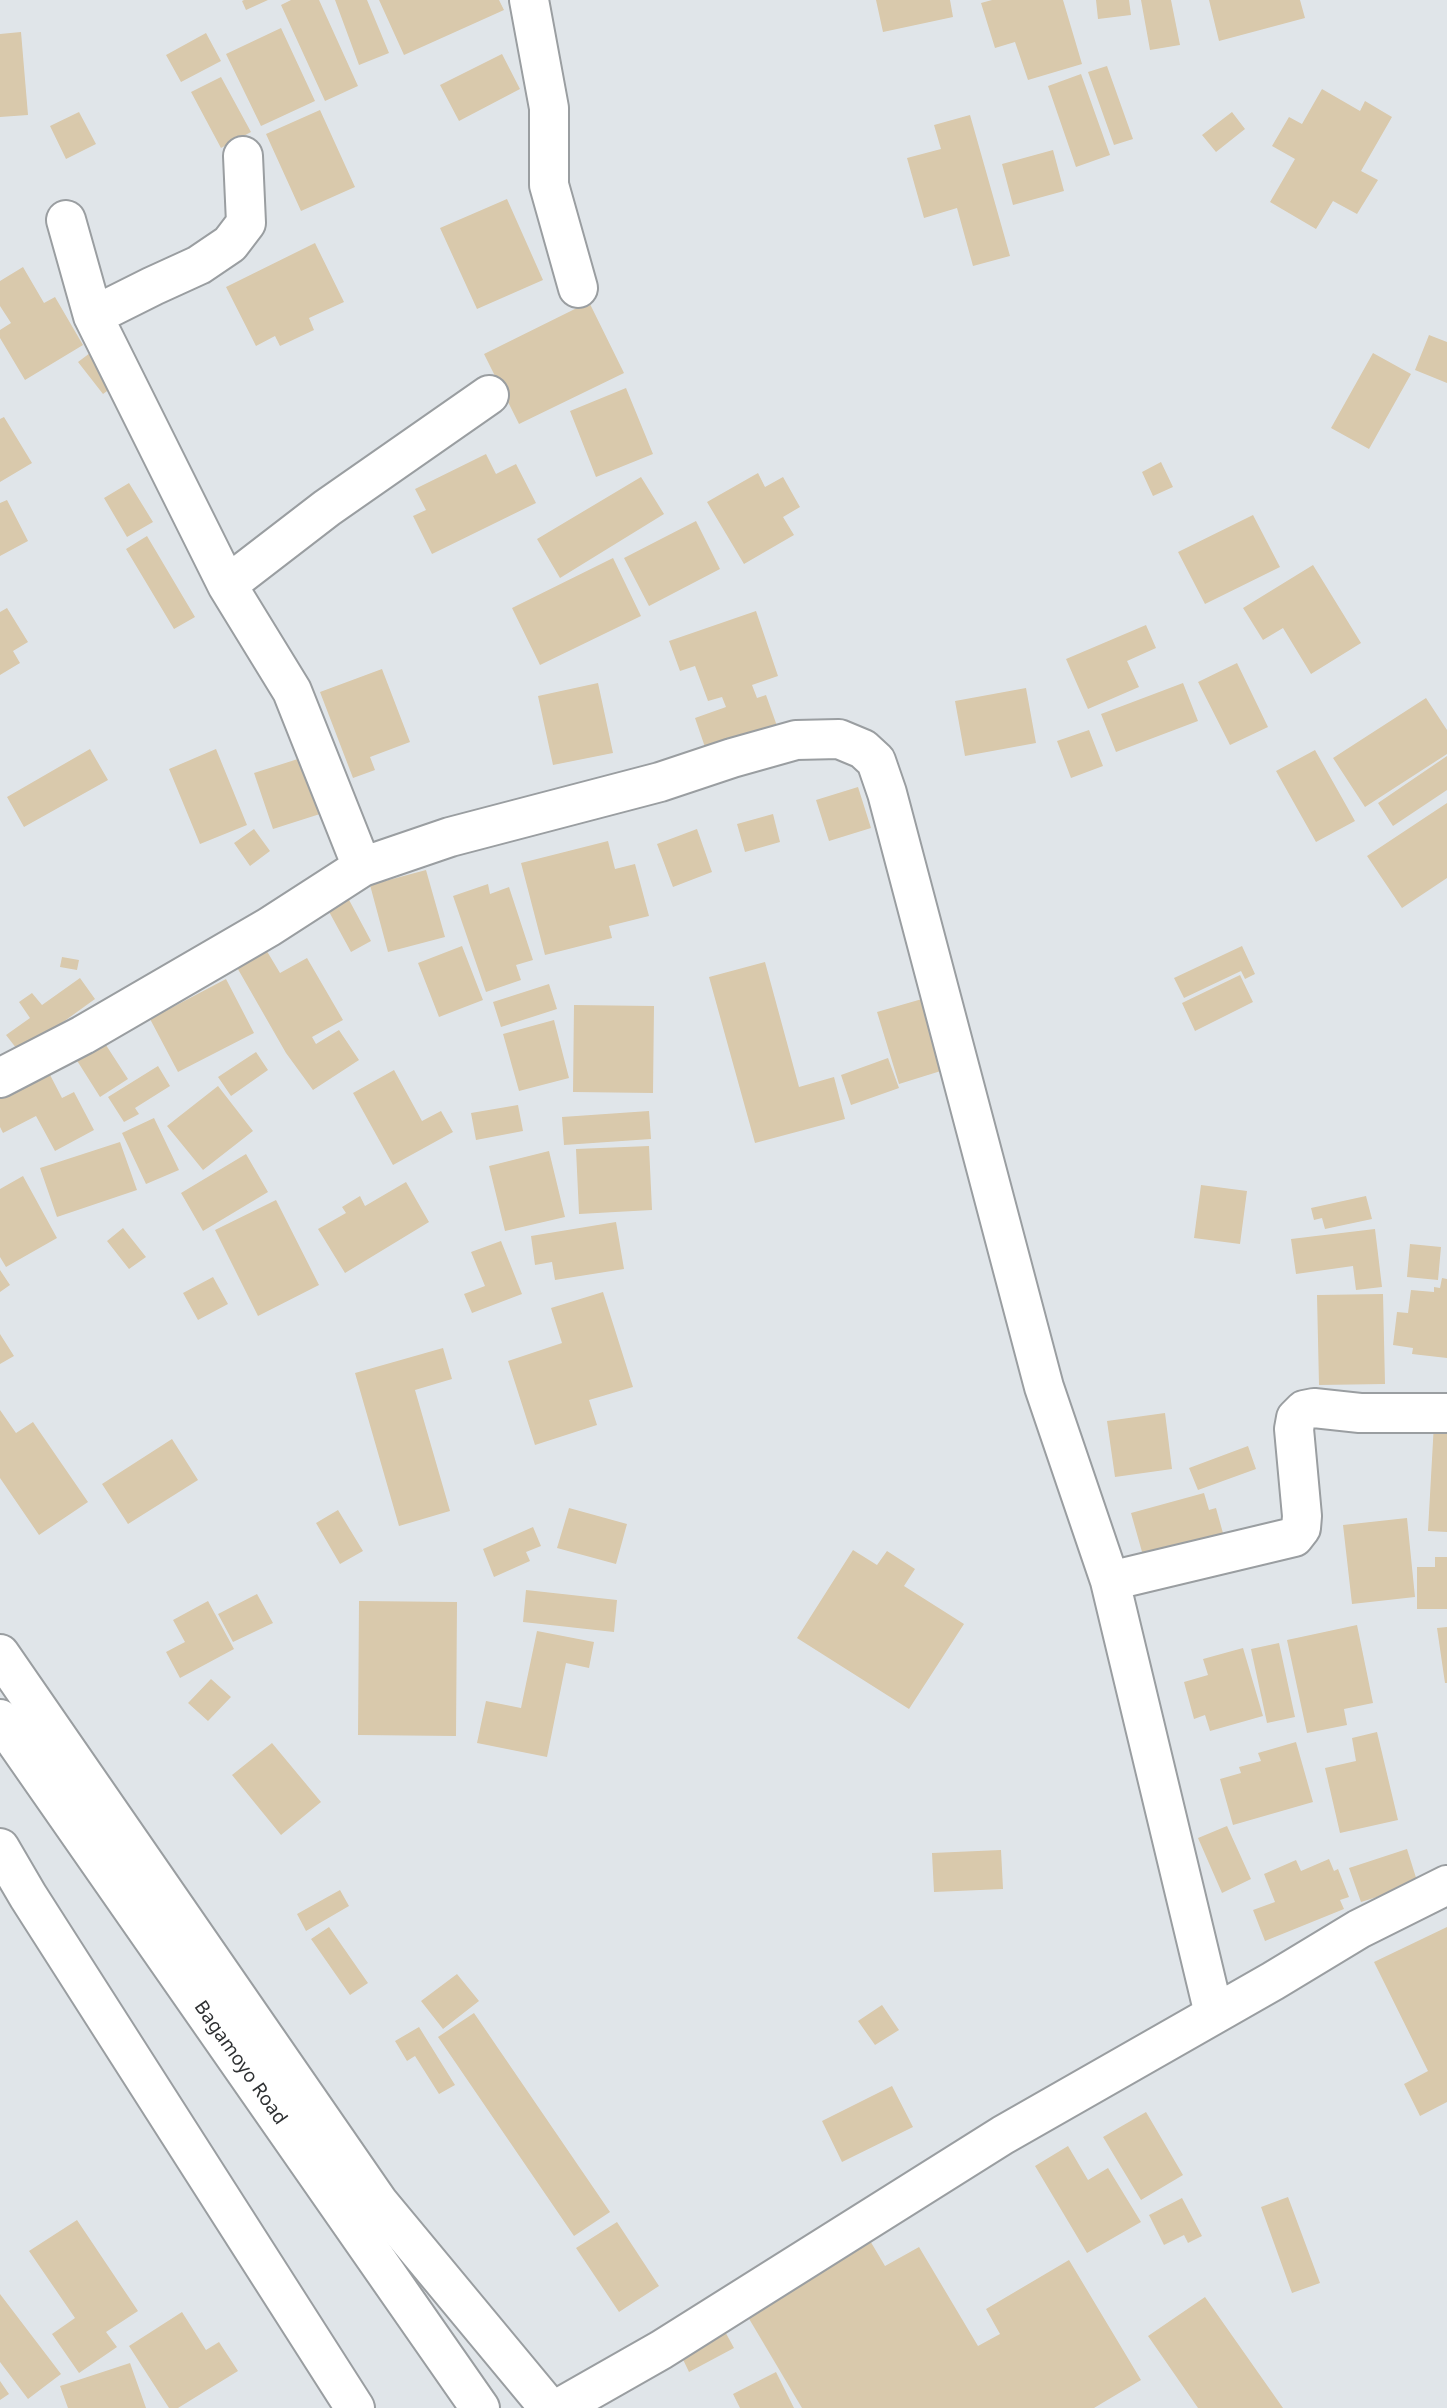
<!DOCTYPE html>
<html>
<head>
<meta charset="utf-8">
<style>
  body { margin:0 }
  canvas { display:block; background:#e0e5e9 }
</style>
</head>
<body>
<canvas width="1447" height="2408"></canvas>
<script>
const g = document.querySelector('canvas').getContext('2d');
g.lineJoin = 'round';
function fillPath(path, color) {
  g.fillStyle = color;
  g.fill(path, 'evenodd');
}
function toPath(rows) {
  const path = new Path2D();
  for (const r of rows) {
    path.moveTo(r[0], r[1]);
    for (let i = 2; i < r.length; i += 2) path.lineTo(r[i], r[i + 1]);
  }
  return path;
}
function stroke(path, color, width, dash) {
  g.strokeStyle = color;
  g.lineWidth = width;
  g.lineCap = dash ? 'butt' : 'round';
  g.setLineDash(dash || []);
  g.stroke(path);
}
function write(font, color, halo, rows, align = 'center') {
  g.font = font + ' "Noto Sans",sans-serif';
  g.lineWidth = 7;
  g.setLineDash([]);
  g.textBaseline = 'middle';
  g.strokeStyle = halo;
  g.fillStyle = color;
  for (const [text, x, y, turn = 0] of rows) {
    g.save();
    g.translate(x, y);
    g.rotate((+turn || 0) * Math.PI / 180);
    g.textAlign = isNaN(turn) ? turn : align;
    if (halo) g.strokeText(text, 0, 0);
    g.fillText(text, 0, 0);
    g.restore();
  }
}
fillPath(toPath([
  [244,0,268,0,246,10,242,1],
  [291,0,319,0,358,86,325,101,281,5],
  [335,0,367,0,389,53,359,65],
  [379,0,499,0,504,10,404,55],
  [876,0,950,0,953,17,883,32],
  [992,0,1063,0,1082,64,1028,80,1015,42,995,48,981,3],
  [1096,0,1129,0,1131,15,1098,19],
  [1141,0,1171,0,1180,45,1150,50],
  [1209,0,1300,0,1305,18,1219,41],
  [281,28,315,101,261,126,226,54],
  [21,32,28,115,0,117,0,34],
  [206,33,221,61,181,82,166,55],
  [502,54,520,89,459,121,440,85],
  [1107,66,1133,139,1114,145,1088,72],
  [1081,74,1110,155,1076,167,1048,86],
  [221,77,251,132,221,148,191,92],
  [1322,89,1360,111,1365,101,1392,117,1361,171,1378,180,1357,214,1333,201,1316,229,1270,202,1295,159,1272,146,1289,117,1302,124],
  [320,110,355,187,301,211,266,134],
  [79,112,96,144,66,159,50,126],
  [1232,112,1245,129,1216,152,1202,135],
  [970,115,1010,256,973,266,957,208,924,218,907,158,941,149,934,125],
  [1053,150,1064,191,1013,205,1002,164],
  [507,199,543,280,477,309,440,228],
  [315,243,344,302,309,318,314,330,280,346,275,336,256,346,226,287],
  [23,267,44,303,55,297,83,345,25,380,0,338,0,330,11,323,0,306,0,281],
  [589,302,624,373,519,424,484,354],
  [1429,335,1447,342,1447,383,1415,370],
  [94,350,118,383,103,394,78,362],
  [1373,353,1411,374,1369,449,1331,428],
  [626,388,653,454,596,477,570,411],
  [4,417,32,463,0,482,0,419],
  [486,454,496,474,516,464,536,503,432,554,413,516,426,510,415,489],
  [1161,462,1173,487,1153,496,1142,472],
  [758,473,765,487,783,477,800,507,783,517,794,535,744,564,707,502],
  [641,477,664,514,560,578,537,539],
  [129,483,153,522,127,537,104,498],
  [7,500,28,541,0,556,0,503],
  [1253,515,1280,567,1205,604,1178,552],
  [696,521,720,569,649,606,624,558],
  [147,536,195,617,174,629,126,549],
  [613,558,641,616,540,665,512,608],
  [1313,565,1361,643,1311,674,1283,628,1263,640,1243,608],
  [7,608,28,642,13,651,20,663,0,675,0,612],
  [756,611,778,676,752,685,757,698,766,695,777,726,706,750,695,718,726,707,722,697,708,701,695,666,680,671,669,641],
  [1146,625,1156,648,1127,661,1139,687,1088,709,1066,659],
  [1237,663,1268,727,1230,745,1198,682],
  [382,669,410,742,370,757,375,770,353,778,320,692],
  [598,683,613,753,553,765,538,696],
  [1183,683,1198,721,1116,752,1101,714],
  [1026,688,1036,743,965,756,955,701],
  [1426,698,1447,730,1447,754,1365,807,1333,758],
  [1089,730,1103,766,1071,778,1057,741],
  [90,749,108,780,24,827,7,797],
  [216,749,247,825,200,844,169,769],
  [1315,750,1355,821,1316,842,1276,771],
  [1447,756,1447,790,1393,826,1378,803],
  [301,758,320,814,273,829,254,773],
  [858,787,871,828,829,841,816,800],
  [1447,803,1447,878,1402,908,1367,856],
  [773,814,780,842,745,852,737,824],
  [254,829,270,851,250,866,234,843],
  [697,829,712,872,673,887,657,844],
  [608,841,615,869,635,864,649,916,609,926,612,938,545,955,521,863],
  [426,870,445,937,388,952,370,885],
  [488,884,490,894,509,887,533,960,516,965,521,980,486,992,453,896],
  [348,898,371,941,351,952,327,908],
  [462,946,483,1000,439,1017,418,963],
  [1242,946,1255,974,1245,979,1241,971,1184,998,1174,978],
  [265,948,280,973,307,958,343,1020,312,1037,316,1044,339,1030,359,1060,313,1090,286,1053,235,964],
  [62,957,79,960,77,970,60,967],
  [765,962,799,1087,834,1077,845,1119,755,1143,709,977],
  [1240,975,1253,1002,1195,1031,1182,1003],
  [80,978,95,999,20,1053,6,1035,30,1018,19,1002,32,993,42,1005],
  [226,979,254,1033,178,1072,150,1019],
  [549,984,557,1009,501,1027,493,1002],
  [922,999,944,1070,899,1084,877,1012],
  [574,1005,654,1006,653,1093,573,1092],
  [554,1020,569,1078,519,1091,503,1034],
  [104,1042,128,1079,100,1097,76,1059],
  [256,1052,268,1070,231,1096,218,1077],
  [888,1058,899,1088,851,1105,841,1075],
  [158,1066,170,1086,135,1108,139,1114,124,1122,108,1097],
  [394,1070,422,1121,441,1111,453,1132,393,1165,353,1093],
  [48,1071,62,1098,74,1092,94,1130,55,1151,36,1116,3,1133,0,1127,0,1096],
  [218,1086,253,1131,203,1170,167,1126],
  [518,1105,523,1131,476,1140,471,1113],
  [649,1111,651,1139,564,1145,562,1117],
  [154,1118,179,1170,146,1184,122,1133],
  [120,1142,137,1190,57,1217,40,1168],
  [649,1146,652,1210,579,1214,576,1149],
  [549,1151,565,1217,505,1231,489,1166],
  [246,1154,268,1192,203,1231,181,1193],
  [23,1176,57,1238,6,1267,0,1257,0,1189],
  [406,1182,429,1222,345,1273,318,1229,346,1213,342,1207,360,1196,365,1206],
  [1201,1185,1247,1191,1240,1244,1194,1238],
  [1366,1196,1372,1219,1325,1229,1322,1218,1314,1220,1311,1208],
  [276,1200,319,1285,258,1316,215,1230],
  [616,1222,624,1269,555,1280,552,1262,535,1265,531,1236],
  [123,1228,146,1257,129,1269,107,1241],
  [1375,1229,1382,1287,1356,1290,1353,1266,1296,1274,1291,1239],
  [501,1241,522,1294,472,1313,464,1294,485,1286,471,1252],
  [1410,1244,1441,1247,1438,1280,1407,1277],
  [0,1270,10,1285,0,1292],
  [213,1277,228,1304,198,1320,183,1293],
  [1442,1278,1447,1279,1447,1358,1412,1354,1413,1348,1393,1345,1397,1312,1408,1313,1411,1290,1434,1292,1434,1287,1440,1288],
  [603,1292,633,1387,589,1400,597,1425,535,1445,508,1361,562,1343,551,1308],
  [1383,1294,1385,1384,1319,1385,1317,1295],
  [0,1334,14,1356,0,1364],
  [443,1348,452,1379,415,1390,450,1511,399,1526,355,1373],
  [0,1410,16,1433,33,1422,88,1502,39,1535,0,1478],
  [1165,1413,1172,1469,1115,1477,1107,1421],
  [1434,1423,1447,1424,1447,1532,1428,1531],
  [172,1439,198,1480,128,1524,102,1484],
  [1248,1446,1256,1469,1198,1490,1189,1468],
  [1204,1493,1209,1510,1216,1508,1226,1544,1146,1566,1131,1513],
  [569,1508,627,1524,616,1564,557,1548],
  [338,1510,363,1551,340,1564,316,1523],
  [1407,1518,1415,1597,1352,1604,1343,1525],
  [533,1527,541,1546,526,1552,530,1561,494,1577,483,1549],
  [853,1550,877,1565,887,1551,915,1569,904,1586,964,1624,909,1709,797,1638],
  [1435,1557,1447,1557,1447,1609,1417,1609,1417,1567,1435,1567],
  [526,1590,617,1600,614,1632,523,1622],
  [257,1594,273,1623,233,1642,218,1614],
  [208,1601,234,1649,180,1678,166,1652,185,1642,173,1620],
  [359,1601,457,1602,456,1736,358,1735],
  [1357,1625,1373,1703,1344,1709,1347,1725,1307,1733,1287,1640],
  [1447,1627,1447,1683,1445,1683,1437,1628],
  [537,1631,594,1642,589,1668,566,1663,547,1757,477,1743,486,1701,521,1708],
  [1279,1643,1295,1717,1267,1723,1251,1649],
  [1243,1648,1263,1716,1210,1731,1205,1715,1194,1719,1184,1682,1208,1675,1203,1659],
  [211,1679,231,1697,208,1721,188,1703],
  [1377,1732,1398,1820,1340,1833,1325,1768,1356,1761,1352,1738],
  [1296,1742,1313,1802,1233,1825,1220,1779,1241,1773,1239,1767,1261,1761,1258,1753],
  [272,1743,321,1802,281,1835,232,1775],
  [1227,1826,1251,1879,1222,1893,1198,1838],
  [1407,1849,1418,1884,1361,1902,1349,1868],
  [1001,1850,1003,1889,934,1892,932,1853],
  [1329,1859,1334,1871,1338,1869,1349,1897,1340,1900,1344,1909,1265,1941,1253,1910,1275,1902,1264,1874,1296,1860,1301,1871],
  [340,1890,349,1906,306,1931,297,1914],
  [329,1927,368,1983,350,1995,311,1939],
  [1447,1927,1447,2102,1420,2116,1404,2084,1428,2071,1374,1962],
  [457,1974,479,2001,443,2029,421,2001],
  [882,2005,899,2030,875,2045,858,2021],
  [474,2013,610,2212,574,2236,438,2037],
  [419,2027,455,2085,439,2094,415,2056,407,2061,395,2041],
  [892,2086,913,2127,842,2162,822,2121],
  [1146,2112,1183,2175,1141,2200,1103,2137],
  [1068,2146,1088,2180,1108,2168,1141,2222,1087,2253,1035,2166],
  [1288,2197,1320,2283,1292,2293,1261,2207],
  [1182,2198,1202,2236,1188,2243,1184,2235,1164,2245,1149,2215],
  [77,2220,138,2311,106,2332,117,2347,79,2373,52,2334,75,2318,29,2251],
  [617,2222,659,2286,619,2312,576,2248],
  [869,2239,885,2266,919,2247,978,2346,1000,2334,986,2309,1069,2260,1141,2380,1094,2408,802,2408,745,2312],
  [0,2294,61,2374,28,2399,0,2362],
  [1205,2297,1283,2408,1198,2408,1148,2336],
  [182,2312,206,2350,219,2342,238,2371,178,2408,169,2408,129,2346],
  [722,2326,734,2348,689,2372,678,2349],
  [130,2363,146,2408,68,2408,60,2386],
  [776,2372,794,2408,740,2408,733,2394],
  [0,2381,9,2394,0,2400]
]), '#d9c9ac');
const minor = toPath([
  [529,0,549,108,549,185,578,288],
  [66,220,93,316,227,585,292,691,362,867],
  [93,316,153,286,199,265,230,244,246,223,243,156],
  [227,585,327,508,489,395],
  [0,1078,83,1035,269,927,362,867,450,837,660,782,732,758,796,740,839,739,863,749,876,761,887,793,1044,1387,1110,1581,1214,2014],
  [1110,1581,1294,1537,1301,1528,1302,1516,1294,1429,1296,1418,1304,1410,1314,1408,1360,1413,1447,1413],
  [0,1654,379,2203,549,2408],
  [0,1848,28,1896,355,2408],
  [559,2408,661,2350,1003,2135,1273,1981,1359,1929,1447,1885]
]);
const highway = toPath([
  [0,1719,480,2408]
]);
stroke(minor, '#9a9ea1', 42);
stroke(highway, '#9a9ea1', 42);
stroke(minor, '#fff', 38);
stroke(highway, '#fff', 38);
write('19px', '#2e3032', '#fff', [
  ["Bagamoyo Road",240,2063,55]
]);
</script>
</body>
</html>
